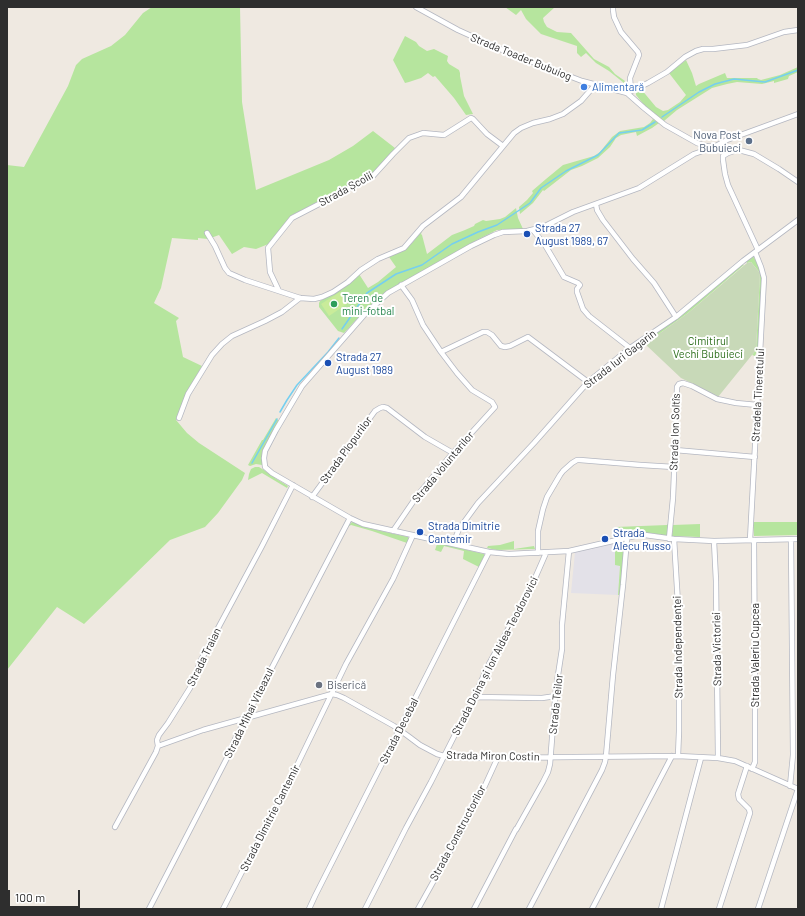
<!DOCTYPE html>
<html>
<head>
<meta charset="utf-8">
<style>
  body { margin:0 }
  #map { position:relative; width:805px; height:916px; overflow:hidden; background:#efe9e1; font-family:Barlow,sans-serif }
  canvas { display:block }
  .frame { position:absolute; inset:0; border:8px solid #2e2e2e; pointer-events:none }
  .scale { position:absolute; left:8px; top:890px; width:72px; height:18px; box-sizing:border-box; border:2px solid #2e2e2e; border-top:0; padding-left:5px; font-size:12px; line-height:14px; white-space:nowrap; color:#2e2e2e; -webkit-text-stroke:3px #fff; paint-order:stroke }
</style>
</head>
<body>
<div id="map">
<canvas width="805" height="916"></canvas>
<div class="frame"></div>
<div class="scale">100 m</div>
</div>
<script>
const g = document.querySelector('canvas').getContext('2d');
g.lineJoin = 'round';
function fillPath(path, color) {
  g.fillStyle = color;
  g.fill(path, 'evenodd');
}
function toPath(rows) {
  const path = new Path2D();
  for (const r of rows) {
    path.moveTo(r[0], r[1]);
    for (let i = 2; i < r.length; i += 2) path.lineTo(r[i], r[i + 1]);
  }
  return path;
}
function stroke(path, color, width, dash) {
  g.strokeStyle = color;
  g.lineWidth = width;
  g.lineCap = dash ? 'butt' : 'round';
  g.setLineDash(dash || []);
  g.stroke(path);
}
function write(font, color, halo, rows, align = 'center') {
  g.font = font + ' Barlow,sans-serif';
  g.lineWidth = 4;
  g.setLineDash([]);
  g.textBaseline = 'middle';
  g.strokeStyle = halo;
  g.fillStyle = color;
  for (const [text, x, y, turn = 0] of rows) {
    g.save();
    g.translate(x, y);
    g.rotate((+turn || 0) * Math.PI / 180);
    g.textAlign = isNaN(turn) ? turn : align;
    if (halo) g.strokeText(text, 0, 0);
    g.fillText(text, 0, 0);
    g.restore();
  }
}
fillPath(toPath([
  [615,543,615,565,620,565,618,595,571,593,575,552]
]), '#e3e1e8');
fillPath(toPath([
  [152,7,240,7,242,102,256,190,329,160,353,146,373,131,395,148,377,171,368,176,292,215,271,243,256,249,244,247,232,254,219,235,208,239,198,238,198,240,172,238,161,288,154,303,179,318,176,321,183,357,202,366,186,394,176,420,187,433,199,443,245,473,242,480,218,513,205,527,170,540,84,624,57,607,7,670,7,165,24,167,68,86,76,65,82,59,111,46,125,35,143,13],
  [505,7,555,7,543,18,544,22,547,27,557,32,571,33,594,59,609,67,615,74,625,81,624,83,609,71,596,63,586,53,581,57,577,53,577,46,541,34,526,19,521,10,516,15],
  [405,36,416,42,419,46,427,51,434,49,448,56,447,61,449,64,459,70,460,73,460,76,464,96,473,114,466,115,454,98,435,76,433,77,428,73,421,78,409,82,405,83,393,60],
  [686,60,692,73,696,86,699,84,725,73,727,78,757,78,758,79,761,80,780,75,798,67,798,72,789,76,788,79,774,83,774,81,762,84,737,82,727,84,712,88,677,110,664,121,657,116,644,105,636,95,636,92,641,89,656,107,663,111,668,110,680,102,686,95,669,73],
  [653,119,659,123,652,128,637,136,636,132,621,135,616,138,610,147,598,158,582,166,571,170,544,191,543,190,533,203,520,214,519,207,527,200,533,193,532,191,546,179,563,165,594,156,600,152,612,137,620,131,644,127,650,123],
  [516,208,518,218,523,229,497,230,477,240,435,265,389,290,365,310,344,333,338,331,319,307,319,303,320,301,349,283,359,274,368,288,378,282,396,267,389,257,405,249,412,243,422,231,421,234,422,235,427,254,452,235,465,230,474,226,475,224,483,220,486,221,500,219,505,217],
  [753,256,760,268,763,276,759,346,755,356,752,355,756,350,760,273,751,262,747,263,746,261],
  [742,264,744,265,688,313,645,344,644,342,689,309],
  [276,418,279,421,262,454,262,465,256,464,250,466,248,465,262,440,263,440],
  [255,467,259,467,275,477,275,478,288,486,287,488,262,473,248,480,249,474,251,469],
  [352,522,368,528,408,537,409,539,407,543,372,531,351,525,347,527],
  [753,522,798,522,798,535,754,536],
  [669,523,668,534,666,536,651,533,636,533,617,538,616,527,667,525],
  [700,524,700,537,672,536,673,525],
  [417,538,484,554,484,556,479,567,463,559,464,551,444,546,441,552,435,550,437,544],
  [514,541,514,549,534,546,535,549,497,550,487,548,488,546,500,545],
  [622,541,625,544,620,595,618,595,620,566,615,565,615,543]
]), '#b6e59e');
fillPath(toPath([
  [751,262,760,273,756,350,718,397,697,386,681,378,645,344,688,313,747,263]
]), '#c8d9b8');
fillPath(toPath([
  [340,292,348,303,329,316,321,304]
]), '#c9ec9a');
stroke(toPath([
  [662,117,699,92,715,84,734,79,765,82,790,73,798,70],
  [342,329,367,293,396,274,422,265,452,244,478,232,497,225,530,203,541,188,566,171,598,155,619,133,642,130,655,122],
  [280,412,287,400,297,385,328,352,339,338],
  [252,463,277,419]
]), '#75cff0', 1.5);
const street = toPath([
  [416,7,458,30,509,53,582,81,627,93,644,108,665,125,697,143,706,146,739,150,754,154,779,169,798,182],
  [613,7,613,10,614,17,621,32,638,52,639,55,630,78,631,91],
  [627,93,648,83,667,72,685,57,696,51,703,49,713,49,747,45,784,32,798,30],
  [798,114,727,140,714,147,694,154,639,188,573,212,543,227,527,231,503,232,494,235,471,246,388,293,365,314,302,386,276,430,265,451,264,458,265,467,272,473,350,518,363,524,489,552,509,554,569,551,639,535,645,535,674,539,714,541,798,539],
  [737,150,728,153,723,156,723,160,725,174,728,185,758,250],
  [596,204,597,210,603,220,633,259,654,283,676,317],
  [533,230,545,245,564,277,578,283,580,285,577,289,577,292,583,309,589,316,630,348],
  [207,233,215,246,225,268,229,273,245,280,300,298,314,299,322,297,333,292,348,282,361,270,378,259,404,248,423,226,461,197,514,133,521,128,533,123,550,119,563,114,581,101,595,85],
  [401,285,412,300,423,325,441,352,483,332,487,332,492,335,501,346,505,347,510,346,528,337,588,382],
  [279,291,270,272,268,248,292,218,373,176,393,154,409,138,423,133,444,135,471,118,473,119,487,134,503,146],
  [179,418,188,394,212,355,222,344,232,336,265,321,282,312,300,298],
  [675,450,755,457],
  [312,497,375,411,380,408,383,407,387,408,425,437,453,453],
  [393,531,417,496,453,453,495,407,492,402,472,390,457,373,441,352],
  [669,539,673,498,675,450,677,387,679,384,683,383,692,386,717,399,736,403,757,405],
  [674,539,679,620,679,731,678,756],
  [750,540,764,278,761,267,755,252],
  [714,541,716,581,718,758],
  [453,544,459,529,478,503,534,443,588,382,630,348,676,317,743,261,794,223,798,220],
  [538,553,538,531,543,509,547,497,560,475,563,471,572,463,577,460,580,460,641,465,674,467],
  [474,697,542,698,556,696],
  [158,746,203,730,332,694,337,695,344,698,394,726,408,736,420,745,437,754,444,756,473,758,678,756,718,758,735,761,798,789],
  [752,769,755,762,755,704,754,540],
  [790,786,793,755,791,539],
  [115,827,156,752,158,746,157,740,159,735,168,723,190,688,201,660,262,546,293,485],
  [149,909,227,758,236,737,247,717,254,702,350,518],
  [223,909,247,862,288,784,346,664,393,579,413,535],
  [309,909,315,896,489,552],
  [365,909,406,828,431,782,474,697,489,664,532,585,546,553],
  [418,909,461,832,474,804,482,792,498,757],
  [474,909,516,829,516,830,543,782,548,772,550,764,556,688,562,649,562,625,569,551],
  [529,909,602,770,605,762,606,756,613,675,623,585,627,538],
  [592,909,672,756],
  [661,909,677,849,701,758],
  [719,909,750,813,749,809,739,799,738,794,747,766],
  [758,909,798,789]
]);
stroke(street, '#b4b7c1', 6);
stroke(street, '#fff', 4.5);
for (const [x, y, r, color] of [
  [584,87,4,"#3f7fe0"],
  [749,141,4,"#5c6f8a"],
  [527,234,4,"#1a4fb4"],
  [334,304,4,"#2e9e5b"],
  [328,363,4,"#1a4fb4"],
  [420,532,4,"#1a4fb4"],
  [605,539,4,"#1a4fb4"],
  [319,685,4,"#6b7280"]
]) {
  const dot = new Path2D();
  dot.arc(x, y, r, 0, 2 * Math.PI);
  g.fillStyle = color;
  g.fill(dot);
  stroke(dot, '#fff', 1.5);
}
write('11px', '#2e2e2e', '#fff', [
  ["Strada Toader Bubuiog",521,57,22],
  ["Strada Școlii",346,189,-29],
  ["Strada Iuri Gagarin",620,359,-38],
  ["Stradela Tineretului",758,395,-87],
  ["Strada Ion Soltîs",675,432,-88],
  ["Strada Plopurilor",346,450,-54],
  ["Strada Voluntarilor",443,467,-50],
  ["Strada Independenței",678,647,-91],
  ["Strada Victoriei",717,649,-91],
  ["Strada Valeriu Cupcea",755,655,-90],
  ["Strada Doina și Ion Aldea-Teodorovici",495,656,-63],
  ["Strada Traian",204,657,-64],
  ["Strada Teilor",556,704,-84],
  ["Strada Mihai Viteazul",249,713,-64],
  ["Strada Decebal",399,731,-63],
  ["Strada Miron Costin",493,756,1],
  ["Strada Dimitrie Cantemir",270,818,-63],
  ["Strada Constructorilor",458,833,-62]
]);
write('11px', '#366cbe', '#fff', [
  ["Alimentară",592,87]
], 'left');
write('11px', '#4e5e75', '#fff', [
  ["Nova Post",741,135],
  ["Bubuieci",741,148]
], 'right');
write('11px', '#164399', '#fff', [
  ["Strada 27",535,228],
  ["August 1989, 67",535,241],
  ["Strada 27",336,357],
  ["August 1989",336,370],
  ["Strada Dimitrie",428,526],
  ["Cantemir",428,539],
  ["Strada",613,533],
  ["Alecu Russo",613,546]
], 'left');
write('11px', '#27864d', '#fff', [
  ["Teren de",342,298],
  ["mini-fotbal",342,311]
], 'left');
write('11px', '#2c6e1b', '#fff', [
  ["Cimitirul",708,341],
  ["Vechi Bubuieci",708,354]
]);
write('11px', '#5b616d', '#fff', [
  ["Biserică",327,685]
], 'left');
</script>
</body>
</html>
